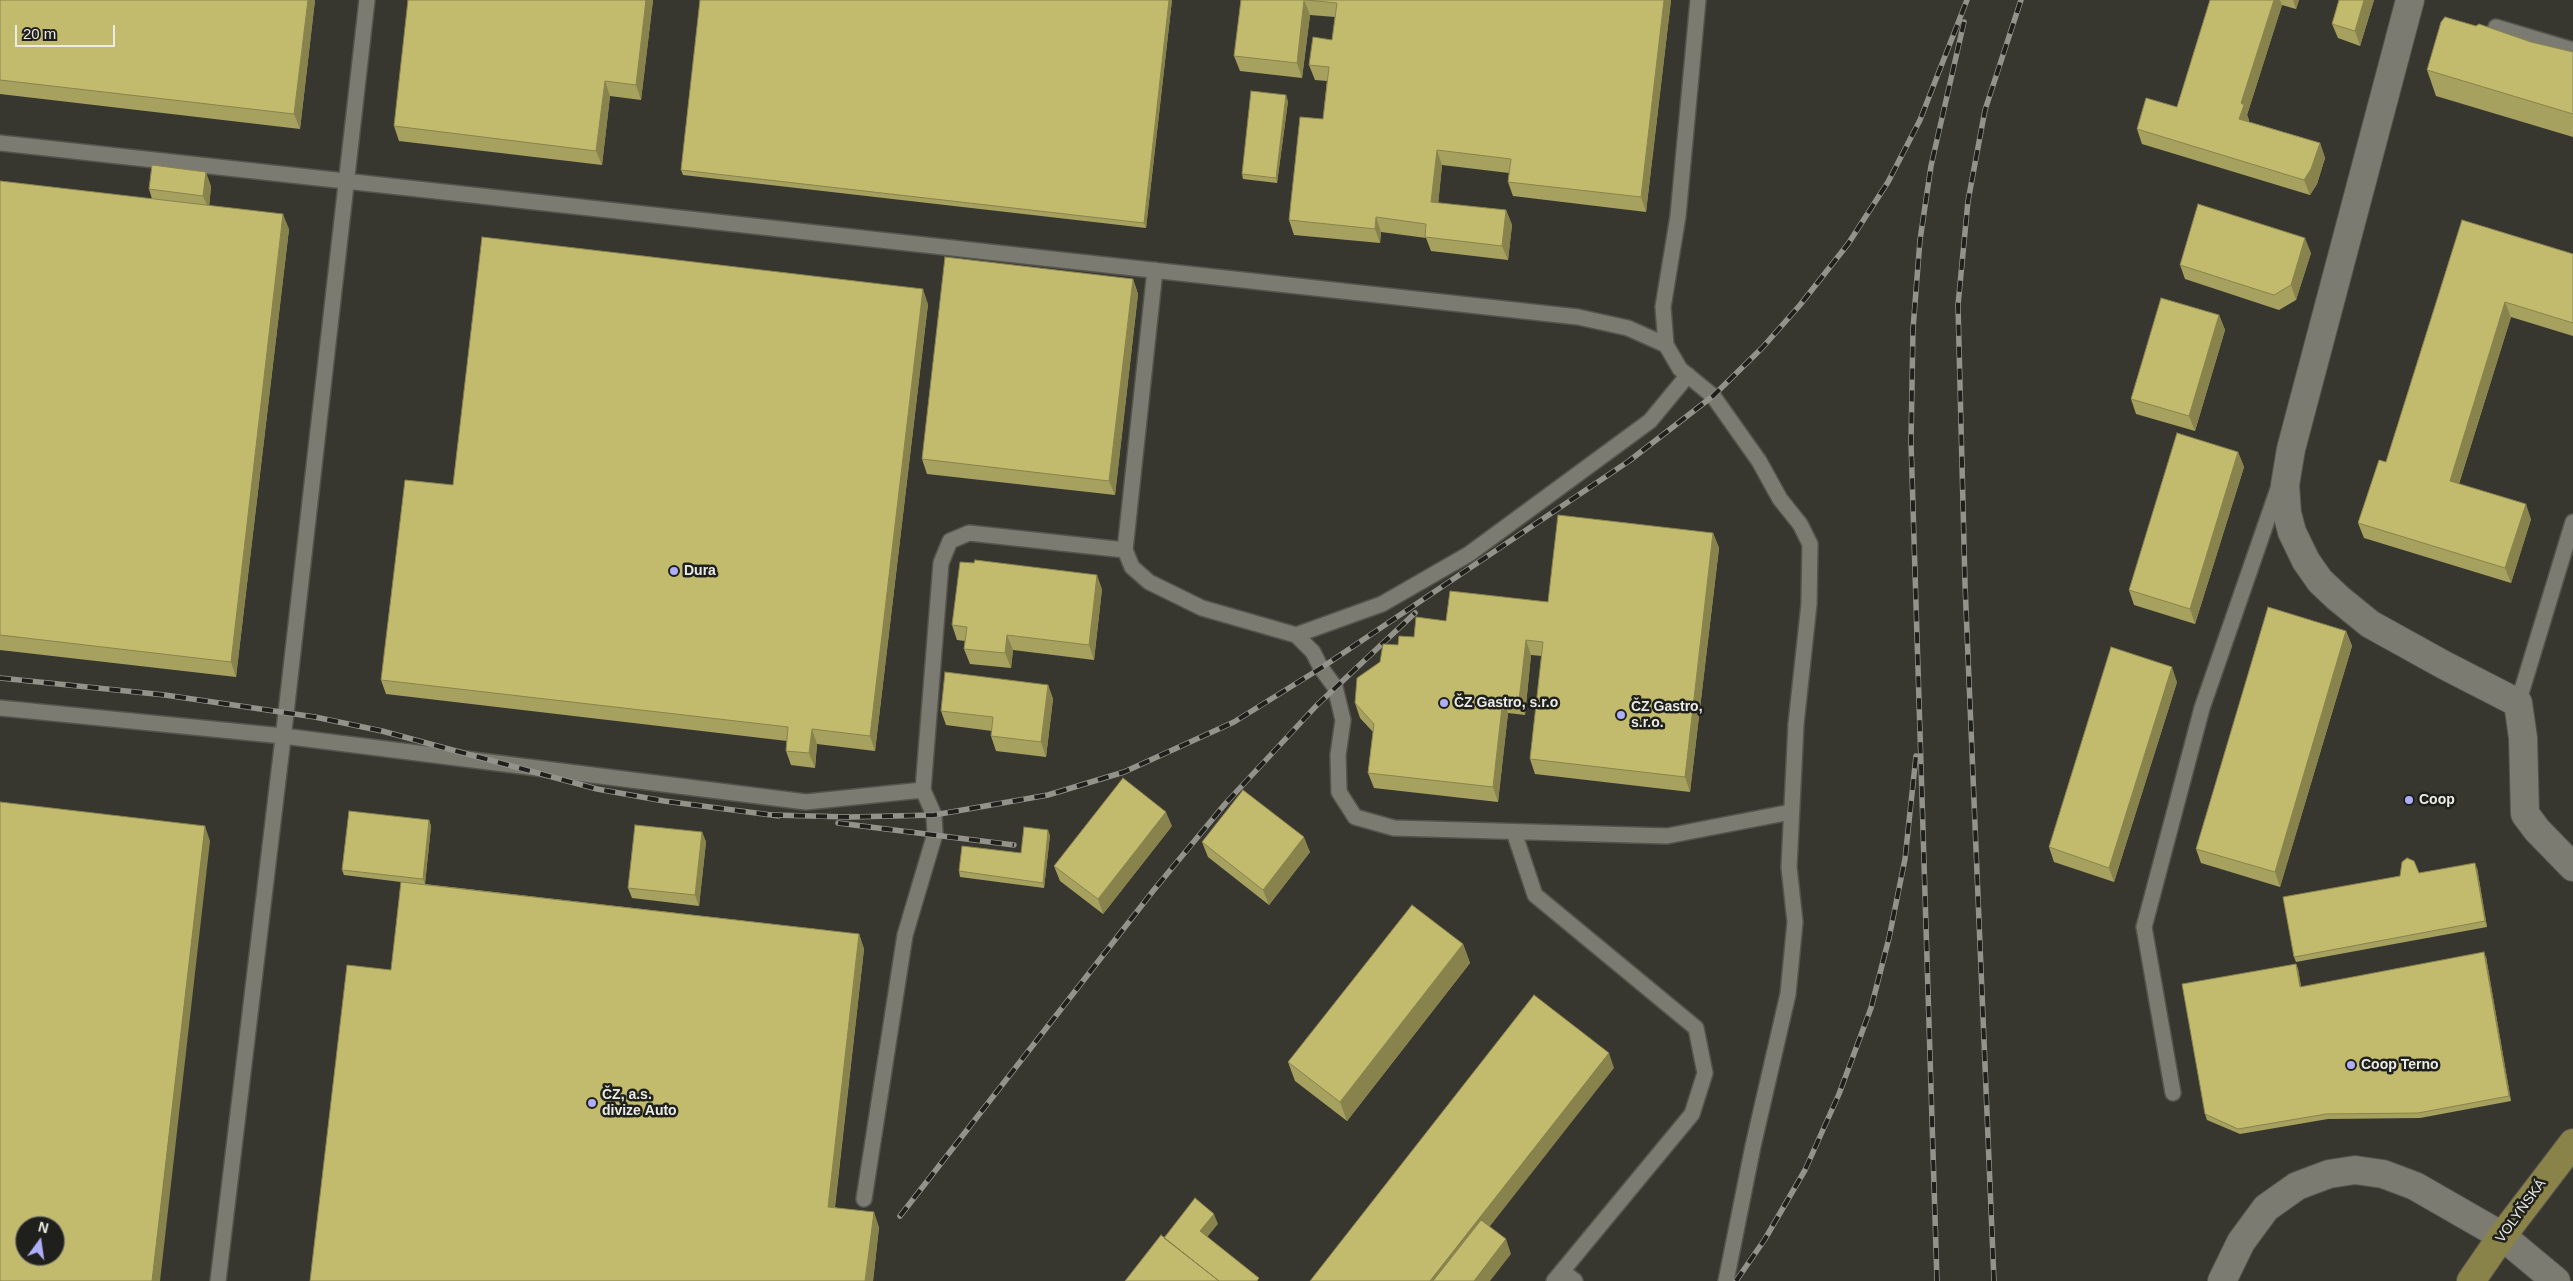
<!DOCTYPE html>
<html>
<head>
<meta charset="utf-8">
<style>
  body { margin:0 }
  #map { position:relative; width:2573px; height:1281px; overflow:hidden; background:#38372f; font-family:Helvetica,sans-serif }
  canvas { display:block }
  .north { position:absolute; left:15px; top:1216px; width:50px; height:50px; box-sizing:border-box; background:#1f1f1b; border:1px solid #71716c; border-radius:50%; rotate:14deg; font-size:14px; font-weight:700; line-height:20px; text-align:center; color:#ecece6 }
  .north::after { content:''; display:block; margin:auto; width:18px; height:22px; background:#aeaefa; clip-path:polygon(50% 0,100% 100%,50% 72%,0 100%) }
  .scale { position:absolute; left:15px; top:25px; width:100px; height:22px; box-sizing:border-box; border:2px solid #ecece6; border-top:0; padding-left:6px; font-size:15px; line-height:18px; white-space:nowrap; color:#ecece6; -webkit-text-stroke:4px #1f1f1b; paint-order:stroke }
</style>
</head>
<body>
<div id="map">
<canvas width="2573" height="1281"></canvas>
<div class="north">N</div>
<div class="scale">20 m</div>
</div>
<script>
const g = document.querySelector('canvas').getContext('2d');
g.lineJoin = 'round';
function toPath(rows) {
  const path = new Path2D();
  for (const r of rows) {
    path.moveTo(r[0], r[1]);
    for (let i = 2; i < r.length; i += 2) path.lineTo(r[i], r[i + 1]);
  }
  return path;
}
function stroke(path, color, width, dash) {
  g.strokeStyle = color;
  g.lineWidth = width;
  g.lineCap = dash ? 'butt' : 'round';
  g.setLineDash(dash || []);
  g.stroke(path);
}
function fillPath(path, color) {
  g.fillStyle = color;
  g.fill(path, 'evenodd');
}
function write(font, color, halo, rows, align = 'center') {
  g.font = font + ' Helvetica,sans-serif';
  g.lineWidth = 5;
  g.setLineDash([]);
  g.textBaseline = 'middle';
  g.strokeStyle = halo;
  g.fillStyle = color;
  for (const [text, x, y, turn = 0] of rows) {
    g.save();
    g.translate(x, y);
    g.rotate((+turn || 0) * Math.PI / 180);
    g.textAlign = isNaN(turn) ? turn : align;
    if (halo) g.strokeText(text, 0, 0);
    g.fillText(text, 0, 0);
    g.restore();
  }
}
const lane = toPath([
  [1698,0,1678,216,1663,307,1666,345,1680,369,1713,396,1759,461,1780,499,1800,524,1810,544,1809,604,1796,724,1789,867,1795,922,1788,994,1753,1146,1726,1281],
  [2496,27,2573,50],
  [0,143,1578,317,1628,328,1666,345],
  [1155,270,1125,550,1132,567,1149,582,1202,608,1296,635,1313,652,1321,668,1335,687,1343,720,1338,755,1339,792,1355,817,1394,828,1667,836,1791,812],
  [1296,635,1382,604,1469,554,1650,421,1688,375],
  [2518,703,2573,522],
  [0,708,283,736,806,802,923,790],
  [1514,832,1535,895,1696,1028,1705,1073,1692,1114,1554,1281],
  [2173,1093,2144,927,2202,708,2279,486],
  [864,1199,905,935,935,834,934,815,923,790,941,563,950,541,969,533,1125,550],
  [1562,1271,1575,1281],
  [218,1281,286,713,367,0]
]);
const street = toPath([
  [2410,0,2291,449,2285,485,2287,513,2292,532,2306,561,2320,581,2338,598,2370,624,2444,665,2518,703,2523,738,2525,814,2537,830,2573,867],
  [2222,1281,2241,1242,2266,1208,2297,1186,2329,1174,2355,1170,2383,1174,2415,1186,2502,1236,2556,1281]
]);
const primary = toPath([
  [2471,1281,2502,1236,2573,1143]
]);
stroke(lane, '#54544d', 18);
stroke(street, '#54544d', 30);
stroke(primary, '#54544d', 30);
stroke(lane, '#7b7b71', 15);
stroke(street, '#7b7b71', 28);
stroke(primary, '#898349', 28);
const rail = toPath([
  [0,678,165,695,315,717,382,731,597,789,664,801,779,816],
  [772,815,850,817,934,815,1048,795,1124,772,1234,722,1321,668,1629,461,1713,396,1762,348,1800,305,1848,244,1888,182,1920,120,1967,0],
  [838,823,1014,845],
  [900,1216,1153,891,1225,804,1317,705,1415,613],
  [1736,1281,1765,1239,1805,1170,1839,1094,1871,1008,1889,938,1905,859,1916,756],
  [1937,1281,1911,442,1913,329,1920,240,1931,166,1964,22],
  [1994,1281,1965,584,1958,305,1968,201,1985,110,2021,0]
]);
stroke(rail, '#93938c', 5.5);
stroke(rail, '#1f1f1b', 4, [11]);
fillPath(toPath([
  [0,0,315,0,300,129,0,94],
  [653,0,641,100,610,96,602,165,399,141,394,126],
  [700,0,1172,0,1146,228,683,175,681,170],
  [1241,0,1671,0,1646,212,1513,196,1508,182,1509,173,1442,165,1438,203,1506,210,1512,225,1508,260,1431,251,1426,238,1381,232,1380,243,1294,235,1289,220,1323,119,1327,81,1315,80,1309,65,1332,40,1335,17,1310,15,1302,78,1240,71,1234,56],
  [2210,0,2299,0,2296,9,2282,5,2247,115,2249,120,2249,122,2320,143,2325,158,2317,184,2310,195,2142,144,2137,129,2177,107],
  [2339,0,2374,0,2360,46,2338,38,2332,24],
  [2531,42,2573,52,2573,137,2436,96,2427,70],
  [1288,101,1277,183,1243,179,1242,174],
  [0,181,152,199,149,189,211,186,209,206,289,229,236,677,0,650],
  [2462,220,2573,254,2573,336,2511,317,2459,484,2531,519,2511,583,2364,538,2358,523,2386,462],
  [2311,253,2296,300,2279,310,2185,279,2180,265],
  [1133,279,1138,294,1115,495,927,474,922,459],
  [928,304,875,751,817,744,815,768,791,765,786,751,787,741,386,694,381,680,453,485],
  [2219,315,2225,330,2195,431,2136,414,2131,399],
  [2238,452,2244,467,2195,624,2134,605,2129,590],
  [1713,533,1719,548,1690,792,1535,774,1530,759,1542,656,1531,655,1525,715,1508,713,1498,802,1374,788,1368,773,1373,732,1360,718,1355,703,1380,662,1398,645,1446,621,1548,602],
  [1102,589,1094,660,1013,650,1011,668,970,664,964,649,965,641,957,640,952,625],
  [2346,631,2352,646,2280,887,2201,863,2196,849],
  [2177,682,2114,882,2054,862,2049,847],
  [1048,685,1053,699,1046,757,996,751,991,736,992,731,946,725,941,711],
  [429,820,431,826,425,884,859,934,864,949,835,1207,879,1227,873,1281,310,1281,391,970,401,882,344,875,342,870],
  [1172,826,1103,914,1060,881,1054,866],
  [702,832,706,842,699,906,632,898,628,888],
  [1050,835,1044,888,960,877,959,871,1021,853],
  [1202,842,1310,852,1269,905,1208,857],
  [2477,868,2487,927,2296,962,2294,957,2419,873],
  [1463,944,1470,963,1347,1121,1295,1081,1288,1062],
  [2486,957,2511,1101,2420,1118,2328,1119,2240,1134,2207,1120,2205,1114,2296,964,2298,969,2301,987]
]), '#a7a15f');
fillPath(toPath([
  [308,0,315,0,300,129,294,114],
  [646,0,653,0,641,100,636,85],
  [1169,0,1172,0,1146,228,1144,223],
  [1304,0,1310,15,1302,78,1297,63],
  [1664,0,1671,0,1646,212,1641,197],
  [2274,0,2280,0,2282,5,2247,115,2249,120,2245,134,2239,119,2241,103],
  [2293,0,2299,0,2296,9],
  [2364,0,2374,0,2360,46,2355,31],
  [605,81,610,96,602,165,596,151],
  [1286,95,1288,101,1277,183,1276,178],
  [2320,143,2325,158,2317,184,2310,195,2304,180],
  [1437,150,1442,165,1437,217,1431,202],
  [206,172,211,186,209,210,203,196],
  [1506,210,1512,225,1508,260,1502,246],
  [283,214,289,229,236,677,231,662],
  [1376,217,1381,232,1380,243,1375,229],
  [2305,238,2311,253,2296,300,2291,285],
  [1133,279,1138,294,1115,495,1109,481],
  [923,289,928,304,875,751,870,736],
  [2505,302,2511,317,2455,496,2450,481],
  [2219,315,2225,330,2195,431,2189,416],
  [2238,452,2244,467,2195,624,2190,609],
  [2526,504,2531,519,2511,583,2505,568],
  [1713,533,1719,548,1690,792,1685,777],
  [1097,575,1102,589,1094,660,1089,645],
  [2346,631,2352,646,2280,887,2275,872],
  [1007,635,1013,650,1011,668,1005,653],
  [1526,640,1531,655,1525,715,1519,700],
  [2172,667,2177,682,2114,882,2109,868],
  [1048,685,1053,699,1046,757,1041,742],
  [1503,698,1508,713,1498,802,1493,787],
  [812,729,817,744,815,768,809,753],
  [1166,812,1172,826,1103,914,1098,899],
  [429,820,431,826,425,884,423,879],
  [205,826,210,841,160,1281,152,1281],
  [1048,830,1050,835,1044,888,1043,883],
  [702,832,706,842,699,906,695,895],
  [1304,837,1310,852,1269,905,1263,890],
  [2475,863,2477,868,2487,927,2485,921],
  [859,934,864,949,833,1221,828,1207],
  [1463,944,1470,963,1347,1121,1340,1102],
  [2484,952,2486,957,2511,1101,2509,1096],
  [2296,964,2298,969,2302,992,2300,987],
  [1609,1053,1614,1068,1447,1281,1430,1281],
  [874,1212,879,1227,873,1281,865,1281],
  [1214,1214,1218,1224,1204,1241,1200,1231],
  [1506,1239,1511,1254,1490,1281,1474,1281]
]), '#88834d');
const building = toPath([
  [0,0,308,0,294,114,0,80,0,0],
  [408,0,646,0,636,85,605,81,596,151,394,126,408,0],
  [700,0,1169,0,1144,223,681,170,700,0],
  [1241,0,1304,0,1297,63,1234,56,1241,0],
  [1306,0,1664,0,1641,197,1508,182,1511,159,1437,150,1431,202,1506,210,1502,246,1425,237,1426,224,1376,217,1375,229,1289,220,1300,117,1323,119,1329,67,1309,65,1313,37,1332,40,1337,3,1306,0],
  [2210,0,2274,0,2241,103,2244,105,2239,119,2320,143,2311,169,2304,180,2137,129,2146,98,2177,107,2210,0],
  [2339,0,2364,0,2355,31,2332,24,2339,0],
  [2445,17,2476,26,2479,24,2531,42,2573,52,2573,114,2427,70,2441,22,2445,17],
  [1251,91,1286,95,1276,178,1242,174,1251,91],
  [152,165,206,172,203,196,149,189,152,165],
  [0,181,283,214,231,662,0,635,0,181],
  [2198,204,2305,238,2291,285,2274,295,2180,265,2198,204],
  [2462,220,2573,254,2573,323,2505,302,2450,481,2526,504,2505,568,2358,523,2379,460,2386,462,2462,220],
  [482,237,923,289,870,736,812,729,809,753,786,751,788,727,381,680,405,480,453,485,482,237],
  [945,257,1133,279,1109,481,922,459,945,257],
  [2161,298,2219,315,2189,416,2131,399,2161,298],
  [2177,433,2238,452,2190,609,2129,590,2177,433],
  [1558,515,1713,533,1685,777,1530,759,1543,642,1526,640,1519,700,1503,698,1493,787,1368,773,1374,724,1355,703,1357,678,1380,662,1383,644,1398,645,1399,636,1414,637,1416,617,1446,621,1450,591,1548,602,1558,515],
  [975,560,1097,575,1089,645,1007,635,1005,653,964,649,967,627,952,625,960,562,974,563,975,560],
  [2268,607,2346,631,2275,872,2196,849,2268,607],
  [2111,647,2172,667,2109,868,2049,847,2111,647],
  [945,672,1048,685,1041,742,991,736,993,717,941,711,945,672],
  [1123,778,1166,812,1098,899,1054,866,1123,778],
  [1243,790,1304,837,1263,890,1202,842,1243,790],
  [0,802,205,826,152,1281,0,1281,0,802],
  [25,1226,55,1226,55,1256,25,1256,25,1226],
  [349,811,429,820,423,879,342,870,349,811],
  [635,825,702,832,695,895,628,888,635,825],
  [1024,827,1048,830,1043,883,959,871,962,846,1021,853,1024,827],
  [2407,858,2414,861,2419,873,2475,863,2485,921,2294,957,2283,897,2400,876,2402,862,2407,858],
  [401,882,859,934,828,1207,874,1212,865,1281,310,1281,347,965,391,970,401,882],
  [1412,905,1463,944,1340,1102,1288,1062,1412,905],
  [2484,952,2509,1096,2418,1113,2326,1114,2238,1129,2205,1114,2182,984,2296,964,2300,987,2484,952],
  [1534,995,1609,1053,1430,1281,1310,1281,1534,995],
  [1195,1198,1214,1214,1200,1231,1259,1278,1257,1281,1219,1281,1164,1238,1195,1198],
  [1481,1220,1506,1239,1474,1281,1433,1281,1481,1220],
  [1161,1235,1219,1281,1125,1281,1161,1235]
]);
fillPath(building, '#c2bb6e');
stroke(building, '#88834d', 1);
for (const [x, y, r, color] of [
  [674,571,5,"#aeaefa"],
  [1444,703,5,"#aeaefa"],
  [1621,715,5,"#aeaefa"],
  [2409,800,5,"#aeaefa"],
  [2351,1065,5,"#aeaefa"],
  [592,1103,5,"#aeaefa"]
]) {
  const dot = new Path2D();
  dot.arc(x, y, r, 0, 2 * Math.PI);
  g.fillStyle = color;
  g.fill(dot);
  stroke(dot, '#1f1f1b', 2);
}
write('bold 14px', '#ecece6', '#1f1f1b', [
  ["Dura",684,571],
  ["ČZ Gastro, s.r.o",1454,703],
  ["ČZ Gastro,",1631,707],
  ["s.r.o.",1631,723],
  ["Coop",2419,800],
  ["Coop Terno",2361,1065],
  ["ČZ, a.s.",602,1095],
  ["divize Auto",602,1111]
], 'left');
write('14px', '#ecece6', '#1f1f1b', [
  ["VOLYŇSKÁ",2521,1211,-54]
]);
</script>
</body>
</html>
